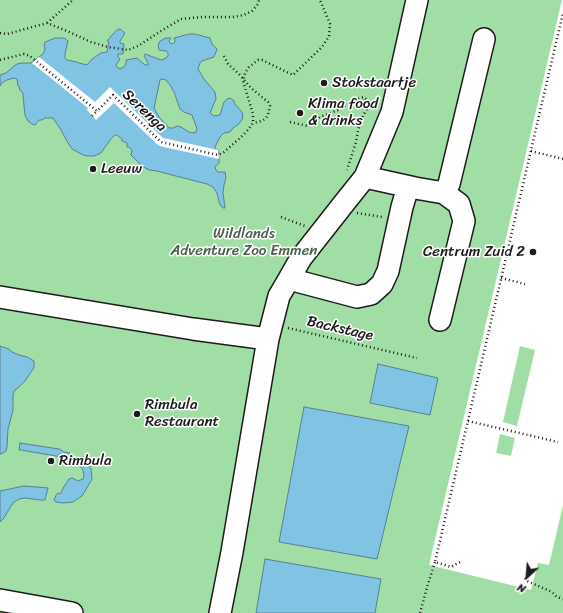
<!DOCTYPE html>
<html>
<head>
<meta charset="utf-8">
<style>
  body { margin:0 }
  #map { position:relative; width:563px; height:613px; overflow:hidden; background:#fff; font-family:Sriracha,sans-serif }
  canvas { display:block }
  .north { position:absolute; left:507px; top:557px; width:40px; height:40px; -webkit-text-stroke:3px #fff; paint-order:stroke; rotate:206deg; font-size:11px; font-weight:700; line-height:16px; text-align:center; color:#1c1c1c }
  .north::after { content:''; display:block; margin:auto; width:14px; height:18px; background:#1c1c1c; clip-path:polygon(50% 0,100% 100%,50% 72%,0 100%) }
</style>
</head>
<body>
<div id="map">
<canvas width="563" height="613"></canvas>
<div class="north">N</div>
</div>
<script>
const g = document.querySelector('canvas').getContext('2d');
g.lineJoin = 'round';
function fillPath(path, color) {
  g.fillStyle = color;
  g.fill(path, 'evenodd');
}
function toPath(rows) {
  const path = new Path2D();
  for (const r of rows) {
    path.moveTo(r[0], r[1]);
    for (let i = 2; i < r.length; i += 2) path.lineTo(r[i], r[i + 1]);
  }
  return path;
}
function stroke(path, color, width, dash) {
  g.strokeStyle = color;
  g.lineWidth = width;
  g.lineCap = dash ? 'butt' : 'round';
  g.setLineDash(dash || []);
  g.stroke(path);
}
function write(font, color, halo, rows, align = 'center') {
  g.font = font + ' Sriracha,sans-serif';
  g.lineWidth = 3;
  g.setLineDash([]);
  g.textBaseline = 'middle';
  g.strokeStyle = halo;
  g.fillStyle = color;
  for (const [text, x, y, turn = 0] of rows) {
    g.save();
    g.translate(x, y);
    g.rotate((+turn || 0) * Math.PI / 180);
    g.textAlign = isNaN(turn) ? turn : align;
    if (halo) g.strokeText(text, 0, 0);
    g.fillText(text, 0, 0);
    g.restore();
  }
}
fillPath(toPath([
  [0,0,562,0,429,565,531,590,538,563,549,565,563,505,563,613,0,613],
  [520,346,535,350,517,426,503,422],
  [500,434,515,438,511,456,496,453]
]), '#a0dea5');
const water = toPath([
  [120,29,125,33,120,41,120,43,124,44,123,54,118,54,118,57,120,59,116,65,118,68,120,69,125,66,126,63,126,60,137,58,145,65,148,65,148,63,144,56,145,54,161,60,166,58,168,56,168,53,166,51,159,50,158,45,160,41,166,38,171,38,169,41,170,43,172,44,175,42,175,40,174,38,189,34,195,34,210,38,212,44,217,49,214,57,202,61,200,63,198,69,204,79,215,92,216,99,210,113,214,116,220,115,224,102,227,99,229,98,232,99,234,101,235,104,242,112,243,118,238,125,233,128,230,132,224,133,220,137,215,147,215,150,218,150,219,159,219,163,215,167,216,170,218,172,225,172,226,178,224,185,223,193,225,208,223,208,221,206,219,202,217,193,213,187,207,184,172,175,157,171,149,170,142,166,131,155,132,150,129,147,127,147,127,143,122,141,122,139,117,135,115,135,111,139,101,153,94,156,87,156,83,155,72,149,68,143,61,130,53,118,45,118,42,120,39,120,35,125,32,124,28,121,25,115,23,96,23,93,19,89,20,88,18,86,17,79,14,78,7,80,3,82,0,86,0,75,6,73,14,66,17,64,22,63,31,63,43,54,45,49,44,45,45,42,55,38,64,38,67,40,68,41,65,54,65,58,67,60,77,62,79,63,87,65,92,59,101,53,107,52,109,42,107,41,112,35,117,30,120,29],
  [162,79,166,80,170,85,174,92,180,109,184,112,192,115,197,129,196,132,193,133,189,132,181,127,177,126,173,128,169,128,159,117,154,108,160,80,162,79],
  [0,346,9,349,12,352,19,355,27,357,34,361,34,368,31,372,25,381,18,388,15,390,13,394,13,410,8,429,7,447,6,451,3,453,0,454,0,346],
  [378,364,438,378,430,415,370,403,378,364],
  [304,407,409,426,377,559,279,542,304,407],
  [20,443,59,449,64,452,70,453,68,456,62,457,21,450,19,450,20,443],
  [82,457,84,457,86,459,91,469,92,479,88,486,82,496,73,502,63,503,56,502,54,500,56,495,58,493,60,494,62,491,63,488,69,479,72,478,78,481,83,479,84,476,83,470,78,463,82,457],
  [24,486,48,488,45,500,40,500,25,498,19,499,14,502,11,506,4,518,0,522,0,491,24,486],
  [265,559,381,579,375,613,256,613,265,559]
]);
fillPath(water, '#81c3e2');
stroke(water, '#598093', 1);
fillPath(toPath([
  [39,57,95,102,110,87,163,138,218,150,219,159,159,146,114,103,96,120,87,110,88,108,32,63]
]), '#fff');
const minor = toPath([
  [365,177,392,112,417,0],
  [289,279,301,258,345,202,365,177,415,188,444,193,449,184,484,39],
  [0,297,193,329,268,339,279,296,289,279,357,297,371,294,382,284,388,271,402,207,408,187],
  [440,320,464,221,459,204,444,193],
  [0,600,72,613],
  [220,613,232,552,268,339]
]);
stroke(minor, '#1c1c1c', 24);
stroke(toPath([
  [47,23,73,0],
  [0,33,7,34,47,23,67,31,91,42,108,47,128,50,138,46,161,31,181,19,202,17,233,17,244,15,252,11,258,4,259,0],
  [224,56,228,64,239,74,251,88,268,102,270,106,268,115,266,118,262,121,253,123],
  [0,60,24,54,30,56,97,111,113,95,161,142,218,155,224,152,240,138,248,130,253,123,253,114,243,81,245,73,249,67,258,60,262,60,293,75,322,47,326,41,329,36,330,24,320,0],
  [92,116,97,111],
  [290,122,308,126,320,117,338,110,354,100,364,97,368,101,367,109,360,121,356,142,347,170],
  [531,151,563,159],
  [357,213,382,217],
  [281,217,305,226],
  [501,278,525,284],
  [288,328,417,358],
  [468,421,558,442],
  [460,562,451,567,435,562,563,13],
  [525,578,527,581,552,592,557,597,563,599],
  [420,613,428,584,435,562]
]), '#1c1c1c', 2.5, [1, 3]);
stroke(minor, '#fff', 21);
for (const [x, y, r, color] of [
  [324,83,4,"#1c1c1c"],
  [300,113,4,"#1c1c1c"],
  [93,169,4,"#1c1c1c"],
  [533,252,4,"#1c1c1c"],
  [137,414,4,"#1c1c1c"],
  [51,461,4,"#1c1c1c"]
]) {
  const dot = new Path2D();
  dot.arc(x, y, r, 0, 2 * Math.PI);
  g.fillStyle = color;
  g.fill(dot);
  stroke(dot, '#fff', 1.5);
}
write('15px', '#1c1c1c', '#fff', [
  ["Stokstaartje",332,83],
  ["Klima food",308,104],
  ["& drinks",308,121],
  ["Leeuw",101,169],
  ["Centrum Zuid 2",525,252,"right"],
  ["Rimbula",145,405],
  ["Restaurant",145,422],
  ["Rimbula",59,461]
], 'left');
write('15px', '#1c1c1c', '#fff', [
  ["Serenga",144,111,43],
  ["Backstage",340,329,13]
]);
write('15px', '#4a604c', '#fff', [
  ["Wildlands",244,234],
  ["Adventure Zoo Emmen",244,251]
]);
</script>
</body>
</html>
